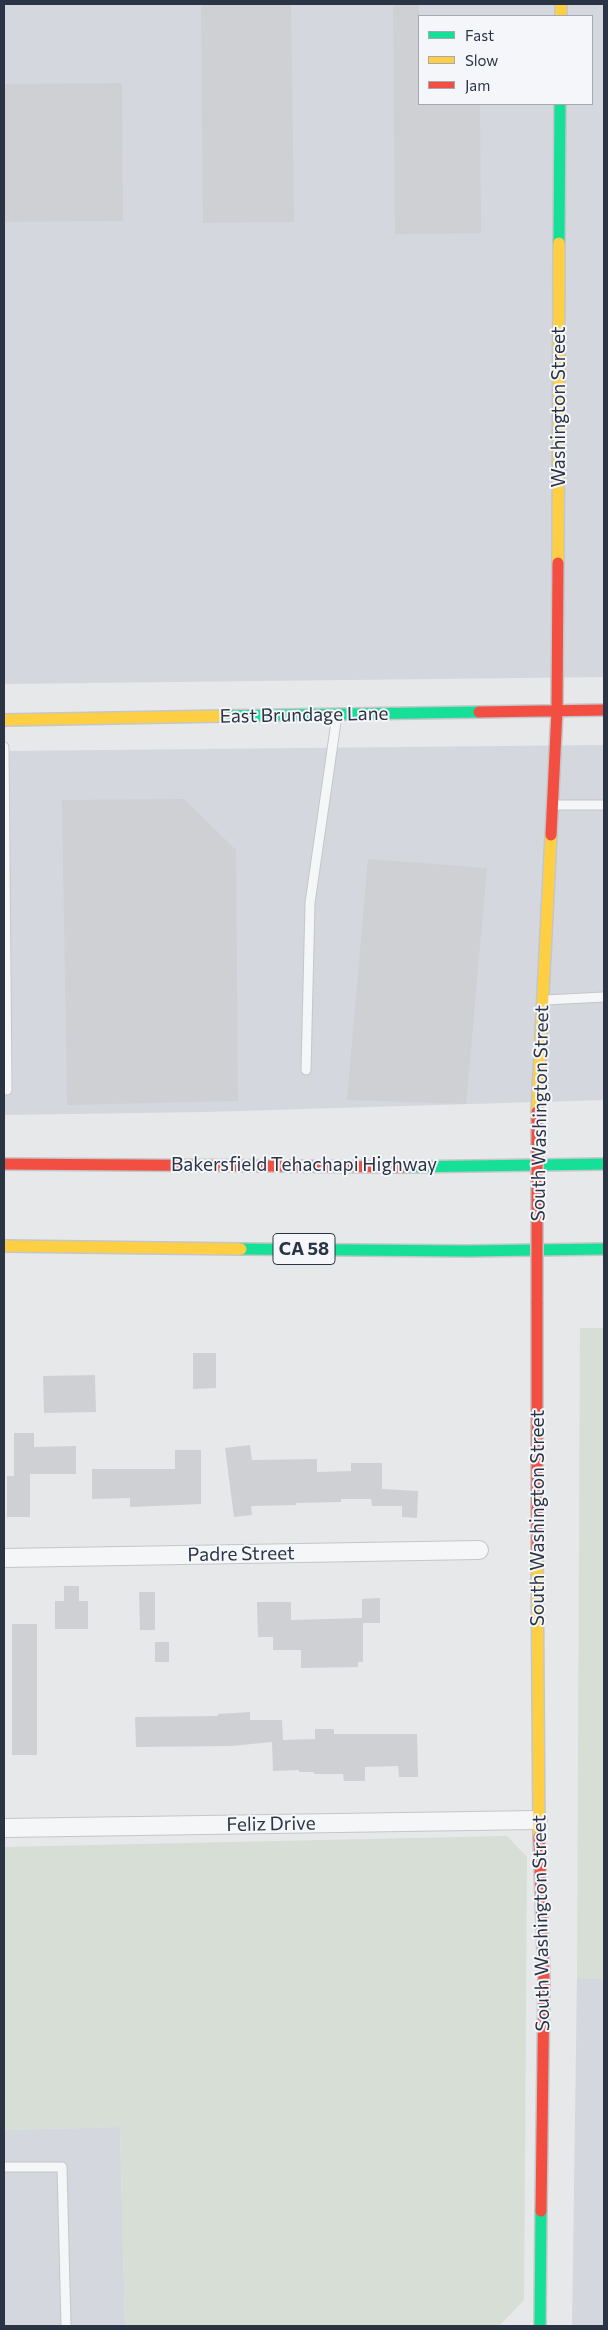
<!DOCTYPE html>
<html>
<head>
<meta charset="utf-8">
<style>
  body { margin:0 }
  #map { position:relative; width:608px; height:2330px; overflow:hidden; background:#e6e8ea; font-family:Commissioner,sans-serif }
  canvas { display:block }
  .frame { position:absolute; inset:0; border:5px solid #2b3445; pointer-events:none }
  .legend { position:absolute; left:418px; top:15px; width:175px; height:90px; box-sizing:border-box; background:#f4f6f9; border:1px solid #a4a8b1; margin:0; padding:6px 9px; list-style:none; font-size:15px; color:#2b3445 }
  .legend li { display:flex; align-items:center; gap:10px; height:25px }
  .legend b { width:25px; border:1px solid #a4a8b1 }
</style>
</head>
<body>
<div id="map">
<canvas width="608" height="2330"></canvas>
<div class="frame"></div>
<ul class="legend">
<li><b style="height:6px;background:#16e098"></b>Fast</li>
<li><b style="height:6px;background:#ffcf43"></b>Slow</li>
<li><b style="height:6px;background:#f24e42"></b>Jam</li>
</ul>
</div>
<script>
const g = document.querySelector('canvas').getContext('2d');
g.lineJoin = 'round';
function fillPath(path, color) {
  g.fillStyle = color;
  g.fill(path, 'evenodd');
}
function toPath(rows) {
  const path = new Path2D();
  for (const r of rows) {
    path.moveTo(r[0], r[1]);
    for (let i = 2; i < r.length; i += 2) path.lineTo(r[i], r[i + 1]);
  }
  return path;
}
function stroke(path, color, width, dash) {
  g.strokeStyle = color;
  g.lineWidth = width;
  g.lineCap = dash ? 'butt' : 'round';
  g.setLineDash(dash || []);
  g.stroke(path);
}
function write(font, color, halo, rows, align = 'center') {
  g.font = font + ' Commissioner,sans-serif';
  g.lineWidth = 4;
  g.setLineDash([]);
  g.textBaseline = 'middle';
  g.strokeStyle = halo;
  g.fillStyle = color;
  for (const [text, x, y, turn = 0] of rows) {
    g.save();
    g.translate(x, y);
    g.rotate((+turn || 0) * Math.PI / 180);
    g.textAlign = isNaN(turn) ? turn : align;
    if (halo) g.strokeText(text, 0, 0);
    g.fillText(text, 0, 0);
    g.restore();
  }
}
fillPath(toPath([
  [4,4,604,4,604,677,4,684],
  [419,16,592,16,592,104,419,104],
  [604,745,604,1100,204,1112,4,1115,4,751],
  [577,1979,604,1979,604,2326,572,2326],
  [120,2127,125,2326,4,2326,4,2130]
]), '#d4d7dd');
fillPath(toPath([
  [580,1328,604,1328,604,1979,577,1979],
  [507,1836,527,1857,524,2300,499,2326,125,2326,120,2127,4,2130,4,1847]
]), '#d6ded6');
fillPath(toPath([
  [201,4,291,4,294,222,203,223],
  [393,4,419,4,419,104,480,104,481,233,395,234],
  [122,83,123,221,4,222,4,84],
  [184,799,236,850,238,1101,67,1105,62,800],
  [368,859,487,868,466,1104,347,1100],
  [193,1353,216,1353,216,1388,193,1389],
  [95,1375,96,1412,44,1413,43,1376],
  [14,1433,34,1433,34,1447,76,1446,76,1474,30,1474,30,1517,7,1517,7,1476,14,1476],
  [250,1445,252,1460,317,1459,317,1472,351,1471,351,1463,382,1463,382,1489,418,1491,417,1518,402,1517,402,1506,372,1506,371,1499,341,1499,341,1502,296,1503,296,1505,251,1506,252,1515,234,1517,225,1448],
  [175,1450,201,1450,201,1504,130,1507,130,1498,92,1499,92,1469,175,1469],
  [64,1586,79,1586,79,1601,88,1601,88,1629,55,1629,55,1601,64,1601],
  [139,1592,155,1592,155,1630,140,1630],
  [380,1598,380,1623,363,1623,363,1662,358,1662,358,1667,301,1668,301,1650,273,1650,273,1637,258,1637,257,1602,291,1602,291,1620,362,1618,362,1599],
  [12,1624,37,1624,37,1755,12,1755],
  [155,1642,169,1642,169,1662,155,1662],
  [250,1712,250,1720,282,1720,283,1740,315,1739,315,1729,334,1729,334,1734,417,1734,418,1777,399,1777,398,1766,365,1767,365,1781,344,1781,343,1774,314,1774,314,1772,299,1772,299,1770,273,1771,272,1742,231,1746,136,1747,135,1717,218,1716,218,1714]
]), '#ced0d3');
const lane = toPath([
  [4,747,7,1090],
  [555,805,604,805],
  [545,1000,604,997],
  [306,1070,310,903,337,715],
  [4,2167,62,2167,66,2326]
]);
const street = toPath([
  [4,1558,479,1550],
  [4,1828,538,1820]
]);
const fast = toPath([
  [559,243,560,104],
  [223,716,479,712],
  [404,1167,604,1164],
  [241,1249,467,1251,604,1249],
  [540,2326,541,2211]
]);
const slow = toPath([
  [561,4,561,16],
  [558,563,559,243],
  [4,720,223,716],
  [537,1112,551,835],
  [4,1246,241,1249],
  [537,1550,539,1837]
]);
const jam = toPath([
  [479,712,604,710],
  [551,835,557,711,558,563],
  [4,1164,404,1167],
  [537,1303,537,1550],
  [539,1837,544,1982,541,2211]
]);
stroke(lane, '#c4c6c8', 11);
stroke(street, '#c4c6c8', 20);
stroke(fast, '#c4c6c8', 14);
stroke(slow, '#c4c6c8', 14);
stroke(jam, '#c4c6c8', 14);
stroke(lane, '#f5f6f7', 9);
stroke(street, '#f5f6f7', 18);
stroke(fast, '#16e098', 11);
stroke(slow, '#ffcf43', 11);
stroke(jam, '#f24e42', 11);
const jamBridge = toPath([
  [537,1112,537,1303]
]);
stroke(jamBridge, '#c4c6c8', 14, []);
stroke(jamBridge, '#f24e42', 11);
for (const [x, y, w] of [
  [304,1249,62]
]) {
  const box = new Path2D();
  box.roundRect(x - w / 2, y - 15.5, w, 31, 4);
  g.fillStyle = '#f4f6f9';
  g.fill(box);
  stroke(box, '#2b3445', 1);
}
write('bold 18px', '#2b3445', null, [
  ["CA 58",304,1249]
]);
write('19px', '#2b3445', '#f4f6f9', [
  ["Washington Street",559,407,-90],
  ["East Brundage Lane",304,715,-1],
  ["South Washington Street",540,1113,-89],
  ["Bakersfield Tehachapi Highway",304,1165],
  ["South Washington Street",538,1518,-90],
  ["Padre Street",241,1554,-1],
  ["Feliz Drive",271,1824,-1],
  ["South Washington Street",541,1923,-91]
]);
</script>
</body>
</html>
